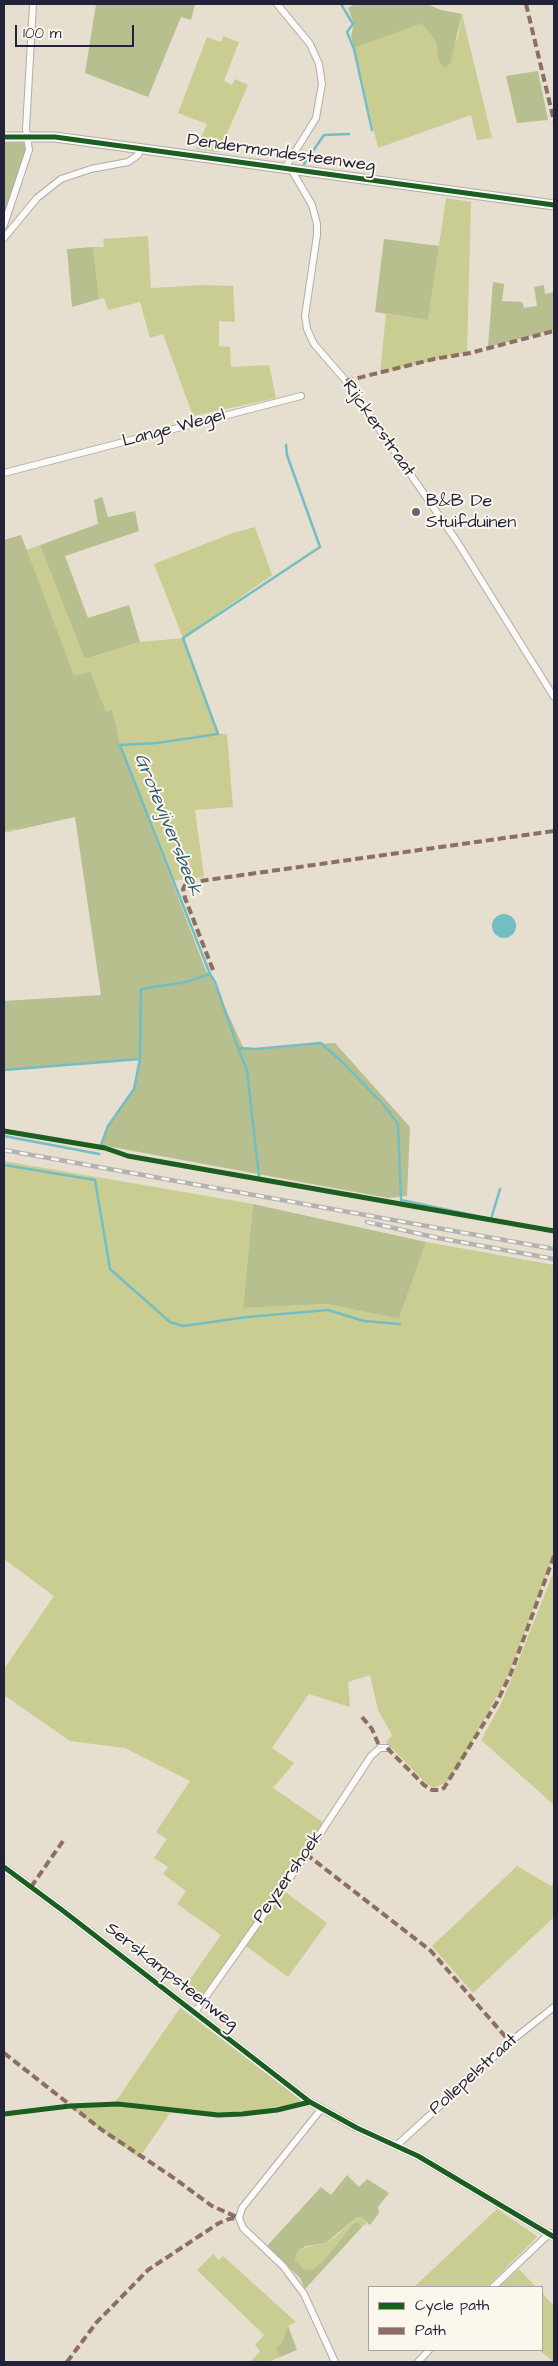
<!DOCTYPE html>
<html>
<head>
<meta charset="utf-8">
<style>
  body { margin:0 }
  #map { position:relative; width:558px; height:2366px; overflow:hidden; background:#e6dece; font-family:"Architects Daughter",sans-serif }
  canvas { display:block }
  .frame { position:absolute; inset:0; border:5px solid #22223b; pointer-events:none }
  .legend { position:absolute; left:368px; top:2286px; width:175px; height:65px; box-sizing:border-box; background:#fbf7ec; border:1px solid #a4a2a5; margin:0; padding:6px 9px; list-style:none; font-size:15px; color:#22223b }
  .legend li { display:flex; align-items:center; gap:10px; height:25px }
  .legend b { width:25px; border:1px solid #a4a2a5 }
  .scale { position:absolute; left:15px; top:25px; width:119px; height:22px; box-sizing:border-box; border:2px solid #22223b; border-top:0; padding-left:6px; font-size:15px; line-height:18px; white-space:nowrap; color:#22223b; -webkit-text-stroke:4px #fbf7ec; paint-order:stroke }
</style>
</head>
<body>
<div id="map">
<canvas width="558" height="2366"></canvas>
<div class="frame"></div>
<ul class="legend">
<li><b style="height:6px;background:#1b5e20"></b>Cycle path</li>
<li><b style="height:6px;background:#8d6e63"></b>Path</li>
</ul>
<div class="scale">100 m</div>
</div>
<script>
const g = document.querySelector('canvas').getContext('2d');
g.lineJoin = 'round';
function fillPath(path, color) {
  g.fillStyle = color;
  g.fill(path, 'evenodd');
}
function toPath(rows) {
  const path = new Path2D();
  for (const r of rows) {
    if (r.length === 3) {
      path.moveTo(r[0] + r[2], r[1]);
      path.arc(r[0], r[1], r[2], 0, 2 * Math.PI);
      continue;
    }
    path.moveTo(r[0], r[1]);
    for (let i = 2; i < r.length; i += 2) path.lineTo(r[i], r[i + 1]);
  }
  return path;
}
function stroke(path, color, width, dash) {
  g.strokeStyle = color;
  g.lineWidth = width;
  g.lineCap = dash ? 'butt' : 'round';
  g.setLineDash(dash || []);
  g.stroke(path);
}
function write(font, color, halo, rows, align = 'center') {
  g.font = font + ' "Architects Daughter",sans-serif';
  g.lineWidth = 4;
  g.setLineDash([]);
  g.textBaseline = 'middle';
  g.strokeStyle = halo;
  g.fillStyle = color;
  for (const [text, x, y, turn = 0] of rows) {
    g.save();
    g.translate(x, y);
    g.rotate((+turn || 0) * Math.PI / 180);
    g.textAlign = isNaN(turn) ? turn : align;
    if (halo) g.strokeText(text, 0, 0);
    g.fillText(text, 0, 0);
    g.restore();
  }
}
fillPath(toPath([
  [462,14,492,138,477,140,471,115,378,148,354,48,422,22,436,42,438,59,443,68,458,37],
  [223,36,239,42,224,81,232,85,235,79,248,85,219,152,196,149,207,124,178,113,207,37,221,42],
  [446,198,471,202,467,352,380,373,386,314,428,320],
  [148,236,151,288,203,285,233,286,235,322,219,321,219,346,230,347,231,367,269,365,276,398,193,416,163,334,150,338,140,302,108,310,104,298,99,299,93,247,104,247,103,239],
  [255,527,272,575,183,638,218,734,227,734,233,807,195,810,204,877,172,881,142,801,4,833,4,543,26,550,40,545,86,659,140,642,183,638,154,564,233,533],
  [4,1161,253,1204,243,1308,327,1304,399,1319,426,1242,554,1265,554,1554,510,1672,459,1766,447,1782,434,1788,427,1784,386,1742,392,1735,378,1710,370,1675,348,1682,350,1707,309,1694,272,1748,294,1763,273,1788,324,1823,199,2004,182,1991,221,1935,177,1904,186,1891,163,1874,168,1867,154,1858,167,1839,156,1832,190,1781,125,1748,70,1741,4,1695,4,1669,54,1596,4,1559],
  [554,1571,554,1805,481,1740,502,1702],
  [517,1866,551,1886,554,1884,554,1917,473,1993,432,1946],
  [284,1891,327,1923,288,1977,246,1946],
  [180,2008,298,2098,300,2100,298,2103,258,2110,215,2113,116,2101],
  [70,2107,120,2107,170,2113,139,2158],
  [497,2209,537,2236,535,2239,487,2287,414,2287],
  [357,2217,361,2217,367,2223,362,2227,358,2222,353,2224,325,2259,312,2270,304,2269,293,2260,298,2251,306,2247,326,2243,335,2237],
  [213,2254,219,2260,223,2256,296,2322,288,2326,281,2346,277,2348,280,2357,268,2362,250,2362,260,2351,255,2345,264,2335,197,2270],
  [519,2269,536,2287,499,2287],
  [542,2293,554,2306,554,2362,539,2350,542,2350]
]), '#cacd92');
fillPath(toPath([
  [96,4,195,4,191,20,181,17,148,97,85,73],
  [355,4,427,4,441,10,462,14,450,64,443,68,438,59,436,42,422,23,354,48,351,36,354,24,348,8],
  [538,71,548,120,517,123,506,76],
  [25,142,25,158,4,219,4,143],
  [384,239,439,246,428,320,375,312],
  [93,247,99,299,72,307,67,249],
  [493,282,504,284,502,301,522,302,524,308,537,306,534,287,544,285,545,294,554,292,554,330,488,347],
  [102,497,108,517,135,511,139,531,65,556,88,618,129,605,140,642,85,659,40,545,98,524,94,500],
  [21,535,74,676,90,672,106,712,112,710,120,745,206,971,210,975,244,1049,335,1043,410,1127,407,1196,388,1198,101,1145,108,1126,134,1089,139,1059,4,1070,4,1001,101,995,75,817,16,830,15,828,4,831,4,540],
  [253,1204,426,1242,399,1319,327,1304,243,1308],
  [347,2175,359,2187,367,2179,389,2193,378,2207,379,2213,370,2225,361,2217,357,2217,326,2243,306,2246,298,2251,294,2260,304,2269,312,2270,325,2259,353,2224,358,2222,362,2227,305,2289,300,2278,267,2246,321,2187,331,2195],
  [288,2326,297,2350,280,2357,276,2348,281,2345]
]), '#b6bf8d');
fillPath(toPath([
  [504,926,12]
]), '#73bec4');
stroke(toPath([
  [341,4,353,24,347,32,354,49,372,130],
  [304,164,324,135,349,134],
  [286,445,287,455,320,547,183,638,218,734,157,743,120,745,210,974,215,982,238,1048,255,1049,321,1043,341,1061,383,1104,398,1124,401,1200,491,1219,500,1189],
  [238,1048,247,1070,259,1177],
  [140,1059,141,989,186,982,210,974],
  [4,1070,140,1059,134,1089,108,1126,101,1145],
  [4,1136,99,1154],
  [4,1165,95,1180,110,1269,170,1322,183,1326,247,1317,328,1310,364,1321,400,1324]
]), '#73bec4', 2.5);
const minor = toPath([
  [277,4,310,44,319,64,322,84,316,118,285,168],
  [291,169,312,205,317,224,317,235,305,316,307,329,314,344,346,381,458,543,554,697],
  [4,225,29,150,26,129,33,4],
  [4,238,37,198,61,179,91,169,128,162,138,155,141,148],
  [4,473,301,396],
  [195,2012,306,1855,371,1756,380,1748,387,1748],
  [322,2108,242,2208,239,2218,243,2228,283,2266,304,2294,335,2362],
  [396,2146,510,2042,554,2007],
  [493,2287,550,2233],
  [418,2362,429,2350]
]);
const tertiary = toPath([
  [4,1867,62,1910,310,2102,357,2128,418,2156,554,2237]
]);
const secondary = toPath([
  [4,137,55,137,554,205]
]);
stroke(minor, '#b1aca5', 8);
stroke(tertiary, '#b1aca5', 9);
stroke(secondary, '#b1aca5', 11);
stroke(minor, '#fbfaf8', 6);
stroke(tertiary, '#fbfaf8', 8);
stroke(secondary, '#fbfaf8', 9);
const rail = toPath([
  [4,1150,554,1249],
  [367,1222,438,1238,554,1259]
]);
stroke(rail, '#b3b2b3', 4.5);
stroke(rail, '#fbf7ec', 2.5, [8]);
stroke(toPath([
  [526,4,554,121],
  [346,381,434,359,470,353,554,331],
  [213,970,185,898,183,889,186,883,554,831],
  [362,1717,372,1729,380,1748],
  [387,1748,424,1785,432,1790,439,1790,444,1788,497,1702,511,1673,554,1556],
  [306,1854,431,1951,510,2042],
  [31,1887,63,1841],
  [4,2053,102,2130,171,2176,212,2206,239,2218],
  [67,2362,96,2323,148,2270,219,2223,229,2219,236,2218]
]), '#8d6e63', 4, [8, 4]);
stroke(toPath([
  [4,137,55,137,554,205],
  [4,1131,105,1148,128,1156,554,1231],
  [4,1867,62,1910,310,2102,357,2128,418,2156,554,2237],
  [4,2114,70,2106,118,2104,218,2115,242,2114,277,2110,310,2102]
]), '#1b5e20', 5);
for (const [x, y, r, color] of [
  [416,512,5,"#67646e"]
]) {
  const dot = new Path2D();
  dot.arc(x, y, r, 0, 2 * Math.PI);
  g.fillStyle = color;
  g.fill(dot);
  stroke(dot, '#fbf7ec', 2);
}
write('18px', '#22223b', '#fbf7ec', [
  ["Dendermondesteenweg",281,154,8],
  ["Lange Wegel",174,429,-15],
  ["Rijckerstraat",378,429,55],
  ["Peyzershoek",289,1877,-55],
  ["Serskampsteenweg",171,1977,38],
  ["Pollepelstraat",474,2075,-42]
]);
write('18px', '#22223b', '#fbf7ec', [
  ["B&B De",426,502],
  ["Stuifduinen",426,523]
], 'left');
write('italic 19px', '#2f5b70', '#fbf7ec', [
  ["Grotevijversbeek",167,825,68]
]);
</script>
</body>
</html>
